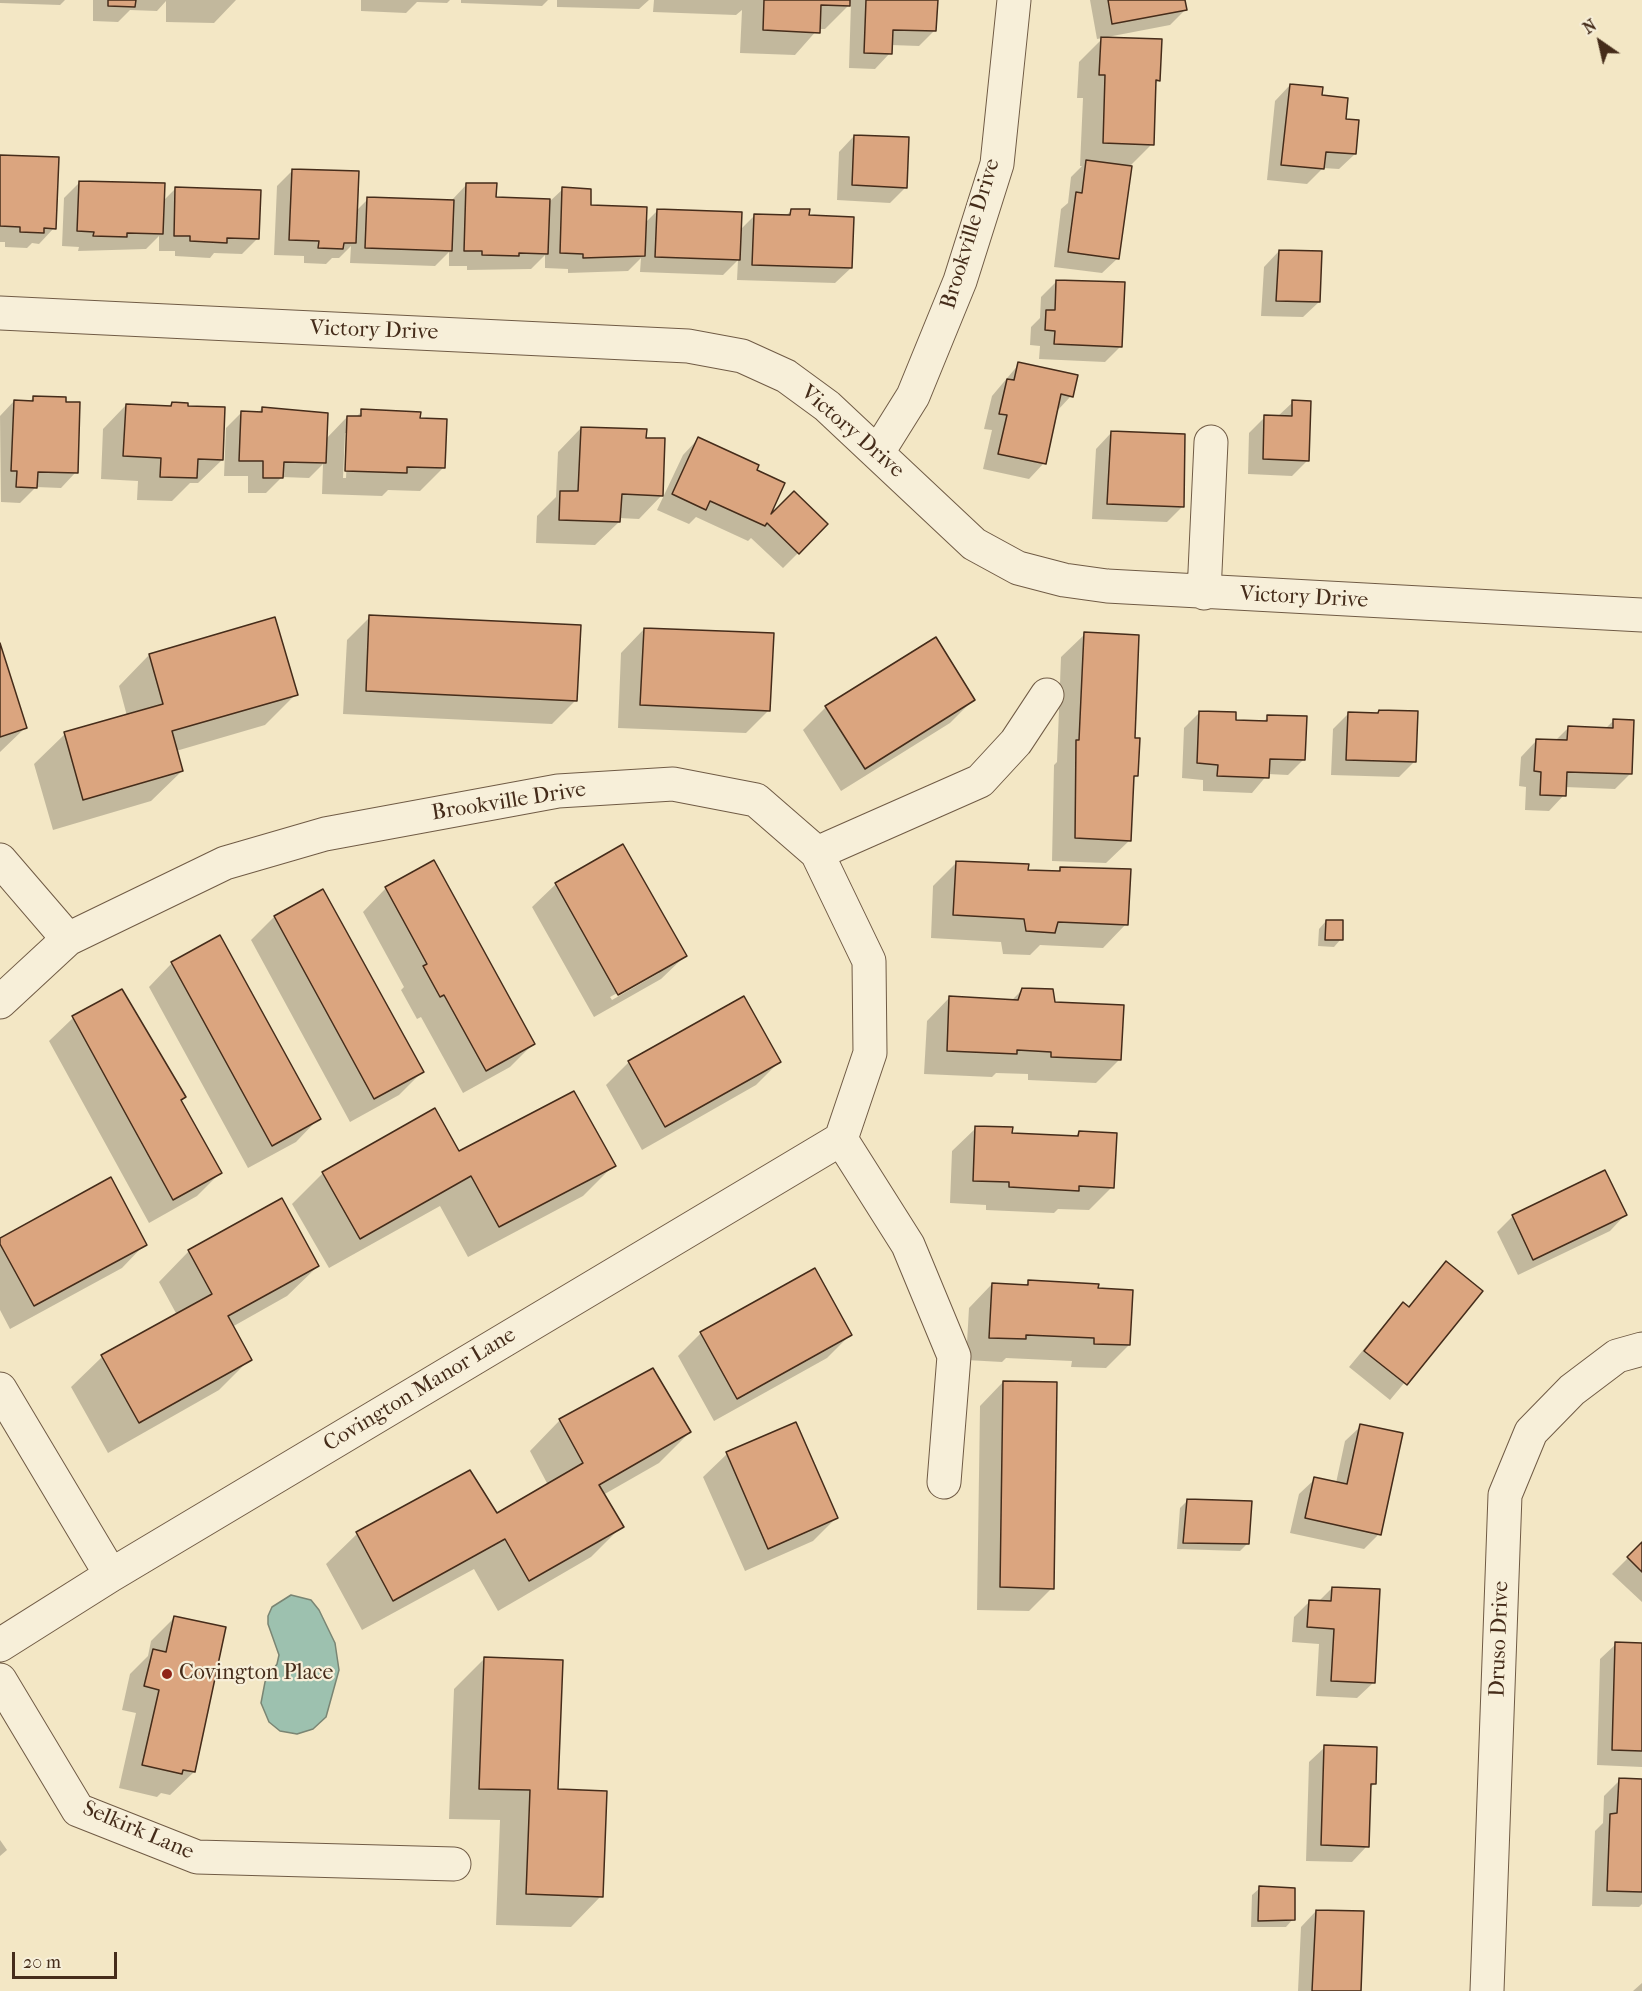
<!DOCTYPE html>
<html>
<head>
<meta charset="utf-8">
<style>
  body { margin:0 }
  #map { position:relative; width:1642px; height:1991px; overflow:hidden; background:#f3e7c5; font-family:"IM FELL French Canon",serif }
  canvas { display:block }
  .north { position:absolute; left:1570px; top:12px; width:60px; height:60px; -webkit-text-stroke:4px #f7efd9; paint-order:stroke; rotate:326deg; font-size:16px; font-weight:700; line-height:24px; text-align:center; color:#452c1a }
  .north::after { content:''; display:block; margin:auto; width:21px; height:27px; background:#452c1a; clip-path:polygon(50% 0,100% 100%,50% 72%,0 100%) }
  .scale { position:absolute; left:12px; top:1952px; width:105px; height:27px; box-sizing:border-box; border:3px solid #452c1a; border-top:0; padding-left:8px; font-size:18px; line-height:21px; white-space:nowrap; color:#452c1a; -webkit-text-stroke:4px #f7efd9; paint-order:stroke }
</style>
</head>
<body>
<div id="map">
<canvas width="1642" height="1991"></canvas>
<div class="north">N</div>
<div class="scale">20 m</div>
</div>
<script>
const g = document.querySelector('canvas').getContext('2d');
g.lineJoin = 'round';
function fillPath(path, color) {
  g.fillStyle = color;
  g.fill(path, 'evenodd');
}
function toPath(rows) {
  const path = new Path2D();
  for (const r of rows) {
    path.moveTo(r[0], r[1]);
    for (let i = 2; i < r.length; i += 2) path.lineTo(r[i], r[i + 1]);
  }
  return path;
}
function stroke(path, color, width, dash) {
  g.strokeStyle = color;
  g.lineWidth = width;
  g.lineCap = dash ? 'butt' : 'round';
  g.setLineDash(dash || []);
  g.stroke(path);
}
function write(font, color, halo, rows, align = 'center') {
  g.font = font + ' "IM FELL French Canon",serif';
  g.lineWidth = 4.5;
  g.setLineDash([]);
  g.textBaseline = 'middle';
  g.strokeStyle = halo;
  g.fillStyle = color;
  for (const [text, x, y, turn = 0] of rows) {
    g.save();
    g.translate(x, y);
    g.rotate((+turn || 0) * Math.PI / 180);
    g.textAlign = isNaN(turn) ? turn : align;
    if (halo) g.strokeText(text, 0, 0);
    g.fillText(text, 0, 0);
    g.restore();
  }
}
const water = toPath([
  [291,1595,311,1600,319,1610,335,1643,339,1670,326,1717,313,1729,297,1734,280,1731,269,1722,261,1703,265,1682,277,1664,279,1655,268,1624,268,1616,272,1607,291,1595]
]);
fillPath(water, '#9dc1af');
stroke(water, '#7a8573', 1.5);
fillPath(toPath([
  [0,0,65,0,60,5,0,3],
  [93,0,247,0,236,0,214,23,166,22,166,1,157,11,130,10,118,22,93,21],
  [361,0,450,0,447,3,417,2,406,13,361,11],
  [461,0,548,0,542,6,461,3],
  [557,0,649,0,639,9,557,7],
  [654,0,936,0,935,30,919,46,891,45,890,53,875,69,849,68,851,3,825,29,818,29,795,55,740,53,742,10,736,15,653,12],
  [1090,0,1184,0,1185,10,1170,25,1097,39],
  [1103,38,1159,80,1155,84,1152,144,1130,166,1118,258,1102,273,1054,267,1061,209,1068,203,1071,177,1082,166,1080,166,1083,98,1077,98,1079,62],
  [1290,85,1320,96,1345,121,1355,154,1339,169,1323,168,1307,184,1267,180,1275,101],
  [854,136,906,187,890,203,837,200,839,152],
  [0,156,54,228,39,244,32,243,27,248,5,247,5,242,0,242],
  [293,170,356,211,368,199,451,201,467,184,495,199,548,203,563,189,589,207,645,223,658,210,740,230,755,215,785,216,791,211,808,217,851,268,835,283,737,280,738,260,723,275,640,272,641,258,628,271,568,273,568,269,545,268,545,255,531,269,467,270,467,266,449,266,449,252,435,266,350,263,351,246,339,258,332,258,326,264,304,263,304,256,274,255,277,186],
  [80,182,162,202,176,188,258,238,242,254,214,253,210,258,175,256,175,251,159,251,159,236,146,249,78,251,79,247,62,246,64,198],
  [1279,251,1319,302,1303,317,1261,316,1264,267],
  [1057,281,1121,346,1105,362,1039,359,1040,346,1030,345,1031,327,1040,318,1041,297],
  [1019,364,1071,396,1056,412,1044,463,1029,479,983,469,992,430,984,429,992,396],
  [34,397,76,472,61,488,36,487,20,503,1,502,0,416,14,401,29,402],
  [1293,402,1308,460,1292,476,1248,474,1249,433,1265,417,1277,417],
  [172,403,222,460,198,483,190,483,172,501,137,500,138,481,101,479,103,429,126,405,169,407],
  [262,408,325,440,347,417,356,417,362,411,419,420,443,468,420,491,388,490,382,496,322,494,323,464,309,478,282,477,266,493,248,493,248,476,224,476,226,428,242,412,258,413],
  [345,433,348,433,346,478,343,478],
  [581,428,645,439,662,495,639,519,619,518,619,522,595,545,536,543,537,516,556,497,558,452],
  [1111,433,1183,506,1167,522,1092,519,1096,449],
  [698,439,755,471,767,519,798,553,783,568,751,538,748,541,696,517,689,524,657,510,683,455],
  [370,617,576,700,552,724,343,714,347,640],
  [644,629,769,710,746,733,618,728,621,653],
  [1085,634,1133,739,1137,775,1132,780,1130,840,1106,863,1052,861,1054,765,1057,762,1061,657],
  [0,648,25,728,0,752],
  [149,655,296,694,265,725,176,751,182,771,151,801,53,830,34,764,65,734,127,716,119,686],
  [973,700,950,723,841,791,803,730,826,707],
  [1200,712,1234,722,1262,723,1268,717,1304,759,1288,775,1268,774,1252,793,1203,791,1203,780,1182,778,1184,728],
  [1349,713,1416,713,1414,762,1399,777,1331,775,1333,729],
  [1614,720,1631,773,1615,789,1565,787,1564,795,1549,811,1525,810,1526,787,1519,786,1521,757,1536,741,1555,741,1568,728,1605,729],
  [957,862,1027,871,1056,873,1061,868,1126,924,1103,948,1040,945,1030,955,1003,954,1001,942,931,938,933,886],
  [556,884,685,956,661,979,594,1017,532,907],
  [659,970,659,973,612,1000,610,997],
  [386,888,533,1044,510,1067,463,1093,421,1017,417,1019,401,990,404,987,363,912],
  [322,891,422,1072,399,1095,350,1122,251,940,274,917],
  [1326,921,1341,939,1334,947,1318,946,1319,929],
  [172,963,319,1118,296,1142,248,1168,149,987],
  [1023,989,1053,1003,1120,1059,1096,1083,1028,1080,1028,1074,996,1073,992,1077,924,1074,927,1021,950,997,1011,1001],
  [121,991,220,1173,197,1196,149,1223,49,1041,73,1018],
  [629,1062,779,1062,756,1085,642,1150,606,1085],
  [976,1128,1011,1134,1075,1137,1079,1133,1112,1187,1089,1210,1058,1209,1054,1213,986,1210,986,1205,950,1203,952,1151],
  [459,1153,614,1165,583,1196,468,1257,440,1206,329,1268,292,1204,323,1173],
  [1625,1215,1610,1231,1518,1275,1497,1232,1513,1216],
  [0,1239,145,1244,122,1268,10,1329,0,1310],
  [189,1251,318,1266,287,1296,232,1327,250,1359,219,1390,108,1453,71,1387,102,1357,177,1315,159,1282],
  [1446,1263,1481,1291,1390,1400,1349,1367,1388,1320,1403,1304,1407,1308],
  [1029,1282,1097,1289,1129,1345,1106,1368,1071,1367,1072,1361,1006,1358,1002,1362,966,1360,969,1308,992,1284,1024,1286],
  [701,1333,850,1335,827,1358,714,1421,678,1356],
  [1003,1382,1052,1484,1056,1484,1052,1588,1029,1611,977,1610,980,1406],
  [560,1420,690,1432,659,1463,603,1495,622,1526,591,1557,498,1611,474,1569,362,1630,326,1564,357,1534,496,1515,548,1485,530,1451],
  [1361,1426,1379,1534,1364,1549,1290,1533,1299,1494,1315,1479,1336,1483,1345,1441],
  [727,1454,836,1518,813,1541,745,1571,703,1477],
  [1188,1500,1248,1543,1240,1551,1177,1549,1180,1508],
  [1642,1544,1642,1602,1612,1574],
  [1332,1588,1373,1683,1357,1698,1316,1696,1319,1644,1292,1642,1294,1617,1309,1602,1318,1602],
  [174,1618,194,1772,170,1795,161,1793,157,1797,119,1788,136,1713,122,1710,130,1674,148,1656,151,1641],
  [1616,1644,1642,1644,1642,1767,1597,1765,1600,1659],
  [485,1658,557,1791,601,1896,571,1927,496,1925,500,1820,449,1819,454,1689],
  [1325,1747,1374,1784,1369,1789,1367,1846,1352,1862,1306,1861,1309,1762],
  [1620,1780,1642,1781,1642,1904,1639,1907,1592,1906,1595,1831,1603,1823,1604,1796],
  [0,1840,7,1850,0,1856],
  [1260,1888,1293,1919,1286,1927,1251,1927,1252,1895],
  [1316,1911,1360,1991,1298,1991,1301,1927],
  [1642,1983,1642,1991,1633,1991]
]), '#0003');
const building = toPath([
  [108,0,136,0,135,7,108,6,108,0],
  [764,0,850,0,850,6,821,5,820,33,763,30,764,0],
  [866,0,938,0,936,31,893,30,892,54,864,53,866,0],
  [1108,0,1185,0,1187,10,1112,24,1108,0],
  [1101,37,1162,39,1160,81,1156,80,1154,145,1103,143,1105,75,1099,75,1101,37],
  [1290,84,1323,87,1322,95,1348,98,1346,119,1359,120,1356,154,1326,152,1324,169,1281,165,1290,84],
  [854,135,909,137,907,188,852,185,854,135],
  [0,155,59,157,56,229,44,228,44,233,20,232,20,227,0,226,0,155],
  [1086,160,1132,166,1119,259,1068,252,1076,192,1082,193,1086,160],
  [292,169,359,171,356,243,344,243,343,249,318,248,319,241,289,240,292,169],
  [79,181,165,183,163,234,127,233,127,237,93,236,94,232,77,231,79,181],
  [466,183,497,183,496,197,550,199,548,254,519,253,519,256,482,255,482,251,464,251,466,183],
  [175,187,261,190,259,239,227,238,227,243,190,241,190,236,174,236,175,187],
  [562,187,591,189,591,205,647,207,645,256,583,258,583,254,560,253,562,187],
  [367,197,454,200,452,251,365,248,367,197],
  [657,209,742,212,740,260,655,257,657,209],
  [791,209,810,209,809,215,854,217,852,268,752,265,754,214,790,215,791,209],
  [1279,250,1322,251,1320,302,1276,301,1279,250],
  [1056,280,1125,282,1122,347,1054,344,1055,331,1045,330,1046,310,1055,310,1056,280],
  [1018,362,1078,375,1073,397,1061,394,1046,464,998,454,1007,415,999,414,1007,379,1014,380,1018,362],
  [33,396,66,397,66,402,80,402,78,473,38,472,37,488,16,487,17,471,11,471,14,400,33,401,33,396],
  [1292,400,1311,401,1309,461,1263,459,1264,415,1292,416,1292,400],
  [172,402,188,403,188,406,225,407,223,460,198,459,197,478,160,477,161,458,123,456,126,404,171,406,172,402],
  [262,407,328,413,326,463,284,462,283,478,263,478,263,461,239,461,241,411,262,412,262,407],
  [361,409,421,412,420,418,447,419,445,468,407,467,407,473,345,471,347,416,361,416,361,409],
  [581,427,647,429,646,438,665,438,663,496,622,494,620,522,559,520,560,491,578,491,581,427],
  [1111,431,1185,434,1184,507,1107,504,1111,431],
  [698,437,759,465,757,470,785,483,771,514,794,491,828,524,799,554,767,523,765,526,710,501,706,510,672,494,698,437],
  [369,615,581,625,577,701,366,691,369,615],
  [275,617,298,695,172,731,183,771,83,800,64,732,163,704,149,654,275,617],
  [644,628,774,633,770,711,640,705,644,628],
  [1084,632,1139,635,1135,738,1140,738,1138,776,1134,776,1131,841,1075,838,1076,740,1079,740,1084,632],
  [936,637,975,700,865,769,825,706,936,637],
  [0,643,27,728,0,737,0,643],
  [1379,710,1418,711,1416,762,1346,760,1348,712,1378,713,1379,710],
  [1199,711,1236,712,1236,720,1267,721,1267,715,1307,716,1305,760,1270,759,1269,778,1217,776,1218,765,1197,763,1199,711],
  [1613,719,1634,720,1632,774,1567,772,1566,796,1540,795,1541,772,1534,771,1536,739,1567,740,1568,726,1613,728,1613,719],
  [623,844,687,956,618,995,555,883,623,844],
  [434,860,535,1044,486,1071,444,995,440,997,423,966,427,964,385,887,434,860],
  [956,861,1029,864,1028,870,1060,871,1060,867,1131,869,1128,925,1058,922,1055,933,1026,931,1024,919,953,915,956,861],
  [323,889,424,1072,374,1099,274,916,323,889],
  [1326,920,1343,920,1343,940,1325,940,1326,920],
  [220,935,321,1119,272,1146,171,962,220,935],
  [1022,988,1053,989,1055,1002,1124,1005,1121,1060,1051,1057,1051,1052,1017,1050,1017,1054,947,1051,949,996,1018,1000,1022,988],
  [122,989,186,1097,181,1100,222,1173,173,1200,72,1016,122,989],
  [744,996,781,1062,665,1127,628,1061,744,996],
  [574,1091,616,1166,499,1227,471,1176,360,1239,322,1172,435,1108,459,1151,574,1091],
  [975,1126,1013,1127,1012,1133,1078,1136,1079,1131,1117,1133,1114,1188,1079,1186,1079,1191,1009,1187,1009,1182,973,1181,975,1126],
  [1605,1170,1627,1215,1533,1260,1512,1215,1605,1170],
  [111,1177,147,1245,34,1306,0,1244,0,1238,111,1177],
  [282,1198,319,1266,228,1316,252,1360,139,1423,101,1355,212,1294,188,1250,282,1198],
  [1446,1261,1483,1291,1407,1385,1364,1351,1403,1302,1409,1307,1446,1261],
  [815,1268,852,1335,737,1399,700,1332,815,1268],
  [1028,1280,1099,1284,1098,1288,1133,1290,1130,1345,1094,1344,1094,1338,1026,1335,1026,1339,989,1338,992,1283,1028,1285,1028,1280],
  [653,1368,691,1432,599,1485,624,1527,529,1581,505,1539,393,1601,356,1532,470,1470,497,1513,583,1463,559,1419,653,1368],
  [1003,1381,1057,1382,1054,1589,1000,1587,1003,1381],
  [796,1422,838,1518,768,1549,726,1452,796,1422],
  [1360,1424,1403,1433,1381,1535,1305,1518,1314,1477,1347,1484,1360,1424],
  [1187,1499,1252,1501,1249,1544,1183,1543,1187,1499],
  [1642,1542,1642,1572,1627,1557,1642,1542],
  [1332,1587,1380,1589,1375,1683,1331,1681,1334,1629,1307,1627,1309,1600,1331,1601,1332,1587],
  [174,1616,226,1627,195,1772,183,1770,182,1774,142,1765,159,1690,144,1686,153,1649,166,1652,174,1616],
  [1615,1642,1642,1643,1642,1751,1612,1750,1615,1642],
  [484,1657,563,1660,558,1789,607,1791,603,1897,526,1894,530,1790,479,1789,484,1657],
  [1324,1745,1377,1747,1376,1784,1371,1784,1369,1847,1321,1845,1324,1745],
  [1619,1778,1642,1779,1642,1892,1607,1891,1610,1814,1617,1813,1619,1778],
  [1259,1886,1295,1888,1295,1920,1258,1921,1259,1886],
  [1316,1910,1364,1911,1361,1991,1312,1991,1316,1910]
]);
fillPath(building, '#dba57f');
stroke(building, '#452c1a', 1.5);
const minor = toPath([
  [0,313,688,346,742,356,786,376,827,406,974,544,1018,568,1064,580,1107,586,1642,615],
  [878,452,913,396,960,281,997,164,1014,0],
  [1204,593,1211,442],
  [817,853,980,781,1016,742,1047,695],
  [0,860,68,939],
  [0,1002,68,939,225,863,325,834,558,791,673,784,756,800,817,853,869,961,870,1053,841,1139],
  [841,1139,908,1245,954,1356,944,1482],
  [0,1389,111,1575],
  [0,1645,111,1575,841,1139],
  [0,1680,78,1810,197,1857,454,1864],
  [1487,1991,1505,1495,1531,1432,1572,1390,1617,1356,1642,1349]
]);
stroke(minor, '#705b45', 35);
stroke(minor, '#f7efd9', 33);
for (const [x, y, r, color] of [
  [167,1674,6,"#8f2418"]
]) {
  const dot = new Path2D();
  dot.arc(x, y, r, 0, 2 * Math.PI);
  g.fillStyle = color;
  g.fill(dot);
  stroke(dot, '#f7efd9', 2);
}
write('22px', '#452c1a', '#f7efd9', [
  ["Brookville Drive",971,234,-73],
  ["Victory Drive",374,331,2],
  ["Victory Drive",852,432,41],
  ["Victory Drive",1304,598,3],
  ["Brookville Drive",509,802,-9],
  ["Covington Manor Lane",420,1390,-31],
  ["Druso Drive",1500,1639,-88],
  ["Selkirk Lane",138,1831,23]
]);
write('22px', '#452c1a', '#f7efd9', [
  ["Covington Place",179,1674]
], 'left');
</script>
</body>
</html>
